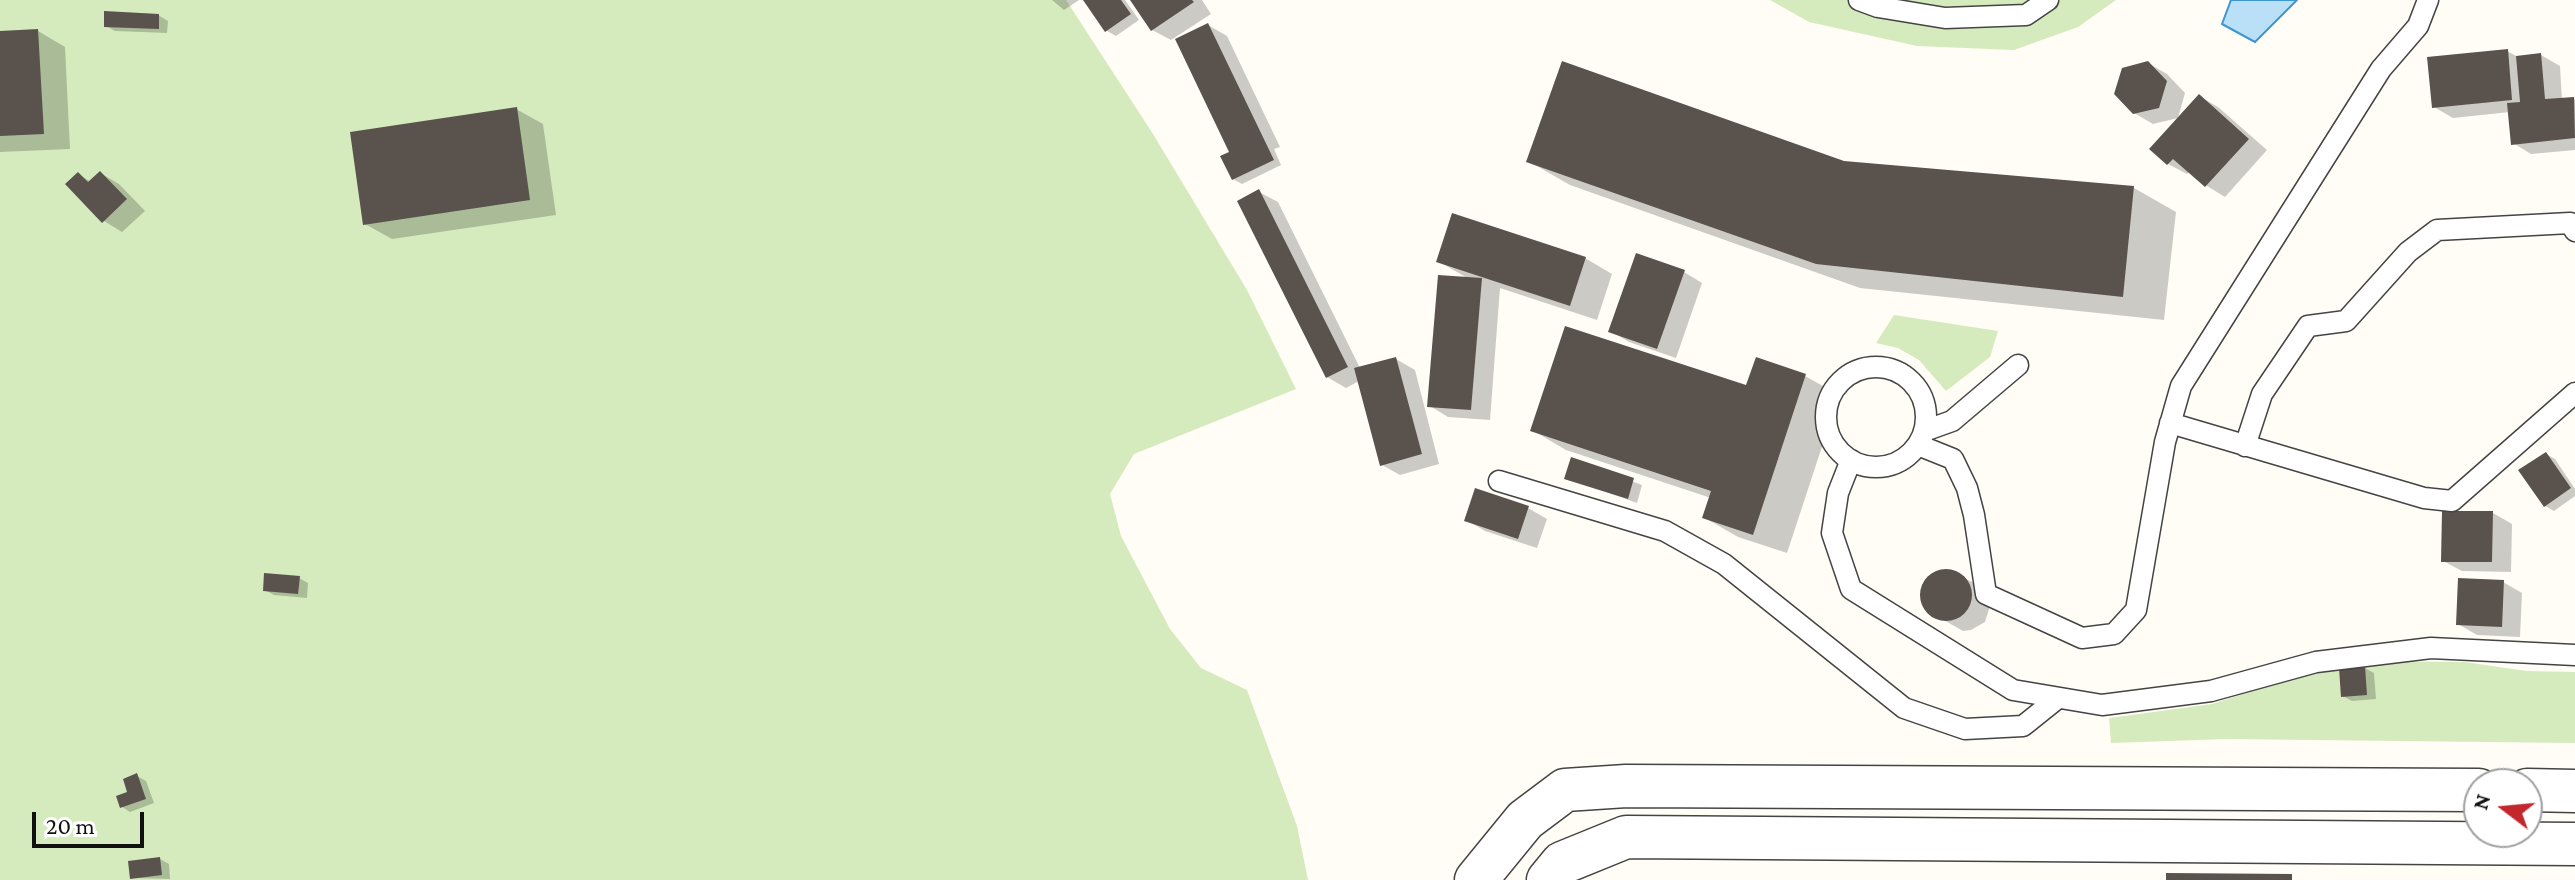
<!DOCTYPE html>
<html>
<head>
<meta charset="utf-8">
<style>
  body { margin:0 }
  #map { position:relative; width:2575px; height:880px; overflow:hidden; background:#fffdf5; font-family:"Crimson Pro",serif }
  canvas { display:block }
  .north { position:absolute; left:2463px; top:768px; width:80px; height:80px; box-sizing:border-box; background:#fff; border:2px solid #a0a0a0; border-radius:50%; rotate:286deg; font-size:22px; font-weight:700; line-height:32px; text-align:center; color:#111 }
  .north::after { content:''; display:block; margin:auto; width:28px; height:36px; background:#c4262e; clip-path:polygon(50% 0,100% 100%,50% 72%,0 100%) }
  .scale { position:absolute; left:32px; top:812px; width:112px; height:36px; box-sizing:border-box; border:4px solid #111; border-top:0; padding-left:10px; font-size:24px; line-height:28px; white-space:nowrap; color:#111; -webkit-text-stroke:6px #fff; paint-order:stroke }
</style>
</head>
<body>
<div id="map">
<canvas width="2575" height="880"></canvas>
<div class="north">N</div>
<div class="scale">20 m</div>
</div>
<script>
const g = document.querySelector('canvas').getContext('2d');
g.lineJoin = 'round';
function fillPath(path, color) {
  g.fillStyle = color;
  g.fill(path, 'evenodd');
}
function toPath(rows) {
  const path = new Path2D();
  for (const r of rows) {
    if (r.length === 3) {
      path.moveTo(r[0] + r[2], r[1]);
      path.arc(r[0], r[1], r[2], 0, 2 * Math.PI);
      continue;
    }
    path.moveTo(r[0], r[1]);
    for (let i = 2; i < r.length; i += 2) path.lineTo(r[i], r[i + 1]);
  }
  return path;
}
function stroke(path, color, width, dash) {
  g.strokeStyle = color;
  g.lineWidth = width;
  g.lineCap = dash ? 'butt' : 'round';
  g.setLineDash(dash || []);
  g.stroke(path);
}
fillPath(toPath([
  [0,0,1066,0,1153,134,1247,290,1296,389,1134,454,1110,494,1121,536,1170,629,1201,668,1247,690,1297,826,1308,880,0,880],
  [1770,0,2116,0,2078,27,2014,50,1917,46,1809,22],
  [1894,315,1998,331,1990,357,1946,391,1919,360,1898,348,1876,343],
  [2347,661,2464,662,2527,671,2575,672,2575,743,2226,739,2111,743,2109,718,2212,704]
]), '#d5ebbd');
const water = toPath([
  [2231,0,2297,0,2255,42,2222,24,2231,0]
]);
fillPath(water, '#b9e0f7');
stroke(water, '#3f96cf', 2);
fillPath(toPath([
  [1052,0,1079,0,1064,10],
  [1086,0,1125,0,1139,20,1116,36,1107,31],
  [1132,0,1202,0,1211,14,1171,40,1152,30],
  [158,15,168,21,167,33,115,31,106,26],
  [1208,25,1227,36,1280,147,1274,149,1281,165,1242,184,1233,179,1233,152],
  [38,31,65,47,70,149,0,152,0,33],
  [2507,51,2518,57,2541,55,2560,66,2562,100,2575,99,2575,150,2531,154,2513,143,2510,112,2453,118,2434,107],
  [2148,63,2167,74,2185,93,2178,118,2153,124,2134,113],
  [2199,96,2218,107,2267,150,2225,197,2207,186,2190,171,2187,174,2168,164],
  [516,109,543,124,556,215,392,239,365,224],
  [1528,161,1843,163,2134,188,2176,212,2164,320,1860,288,1570,185],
  [100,173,119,184,145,211,122,232,104,221,78,174,91,182],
  [1259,192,1278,202,1360,368,1396,359,1415,370,1439,464,1400,475,1382,465,1359,381,1346,388,1327,377],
  [1585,258,1612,274,1597,320,1500,288,1490,420,1448,417,1430,406,1469,279,1438,261],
  [1684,272,1702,283,1676,358,1629,342,1610,331],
  [1805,376,1839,395,1787,553,1738,537,1705,518,1711,498,1566,450,1532,430],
  [2546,454,2555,459,2575,489,2575,496,2554,511,2545,506],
  [1573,460,1642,485,1637,503,1567,478],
  [1476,491,1528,508,1547,519,1537,548,1485,531,1467,520],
  [2493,513,2512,524,2511,572,2462,571,2443,561],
  [1950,571,1978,585,1990,606,1985,622,1971,630,1963,631,1928,611,1923,604,1921,592,1925,583,1935,573],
  [299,578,308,583,307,598,274,595,265,590],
  [2503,582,2522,593,2520,637,2477,635,2458,624],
  [2365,668,2374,673,2376,699,2352,701,2343,696],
  [137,776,146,781,154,803,130,812,121,806],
  [160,859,169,864,170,879,132,878]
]), '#0003');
fillPath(toPath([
  [1083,0,1121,0,1131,14,1105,32],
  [1130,0,1192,0,1194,2,1151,31],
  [104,11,159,14,159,29,104,27],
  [1208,23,1274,160,1232,180,1220,156,1229,152,1175,39],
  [38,29,44,134,0,136,0,31],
  [2508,49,2512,100,2432,108,2427,57],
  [2541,53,2545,99,2574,97,2575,138,2511,145,2507,103,2520,102,2516,56],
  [1562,61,1844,161,2134,186,2123,297,1816,264,1526,162],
  [2148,61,2167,81,2159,108,2133,114,2114,94,2122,68],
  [2199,94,2249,139,2205,187,2173,159,2167,165,2149,149],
  [517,107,530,200,363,225,350,132],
  [100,171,127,199,102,223,65,184,78,172,88,182],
  [1259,189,1348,367,1326,378,1237,201],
  [1452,213,1586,257,1570,306,1436,262],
  [1636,253,1685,270,1657,349,1608,332],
  [1438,275,1482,278,1471,410,1427,407],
  [1565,326,1746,385,1756,357,1806,374,1753,535,1702,518,1711,491,1530,431],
  [1396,357,1422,454,1380,466,1354,368],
  [2546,452,2571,488,2544,507,2518,470],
  [1571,457,1634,478,1628,499,1564,479],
  [1475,488,1529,506,1518,539,1464,521],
  [2442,511,2493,511,2492,562,2441,562],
  [1946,595,26],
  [264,573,300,576,298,594,263,591],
  [2458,578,2504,580,2502,627,2456,625],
  [2365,666,2367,695,2341,697,2339,668],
  [137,773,146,799,120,808,116,796,127,792,123,779],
  [160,857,162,875,130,879,128,861],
  [2166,873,2292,874,2292,880,2166,880]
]), '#5a524d');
const lane = toPath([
  [1859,0,1878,7,1945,18,2026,15,2048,0],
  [1876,417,50],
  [2170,423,2424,498,2452,501,2575,393],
  [1924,431,1952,421,2018,365],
  [1918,445,1953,459,1967,488,1974,515,1986,594,2082,638,2114,634,2136,610,2165,442,2181,386,2381,69,2418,26,2428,0],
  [2245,446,2262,394,2308,326,2346,321,2408,252,2437,230,2570,223,2575,231],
  [1851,460,1838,493,1832,533,1851,589,2013,690,2102,705,2211,691,2316,662,2431,648,2575,655],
  [1499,481,1665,531,1724,564,1904,708,1965,729,2023,726,2058,698]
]);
const street = toPath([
  [2527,790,2575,791],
  [1476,880,1525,820,1565,790,1626,786,2479,790],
  [1548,880,1562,863,1626,837,2575,844]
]);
stroke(lane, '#444', 23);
stroke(street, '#444', 45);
stroke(lane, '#fff', 20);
stroke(street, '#fff', 42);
</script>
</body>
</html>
